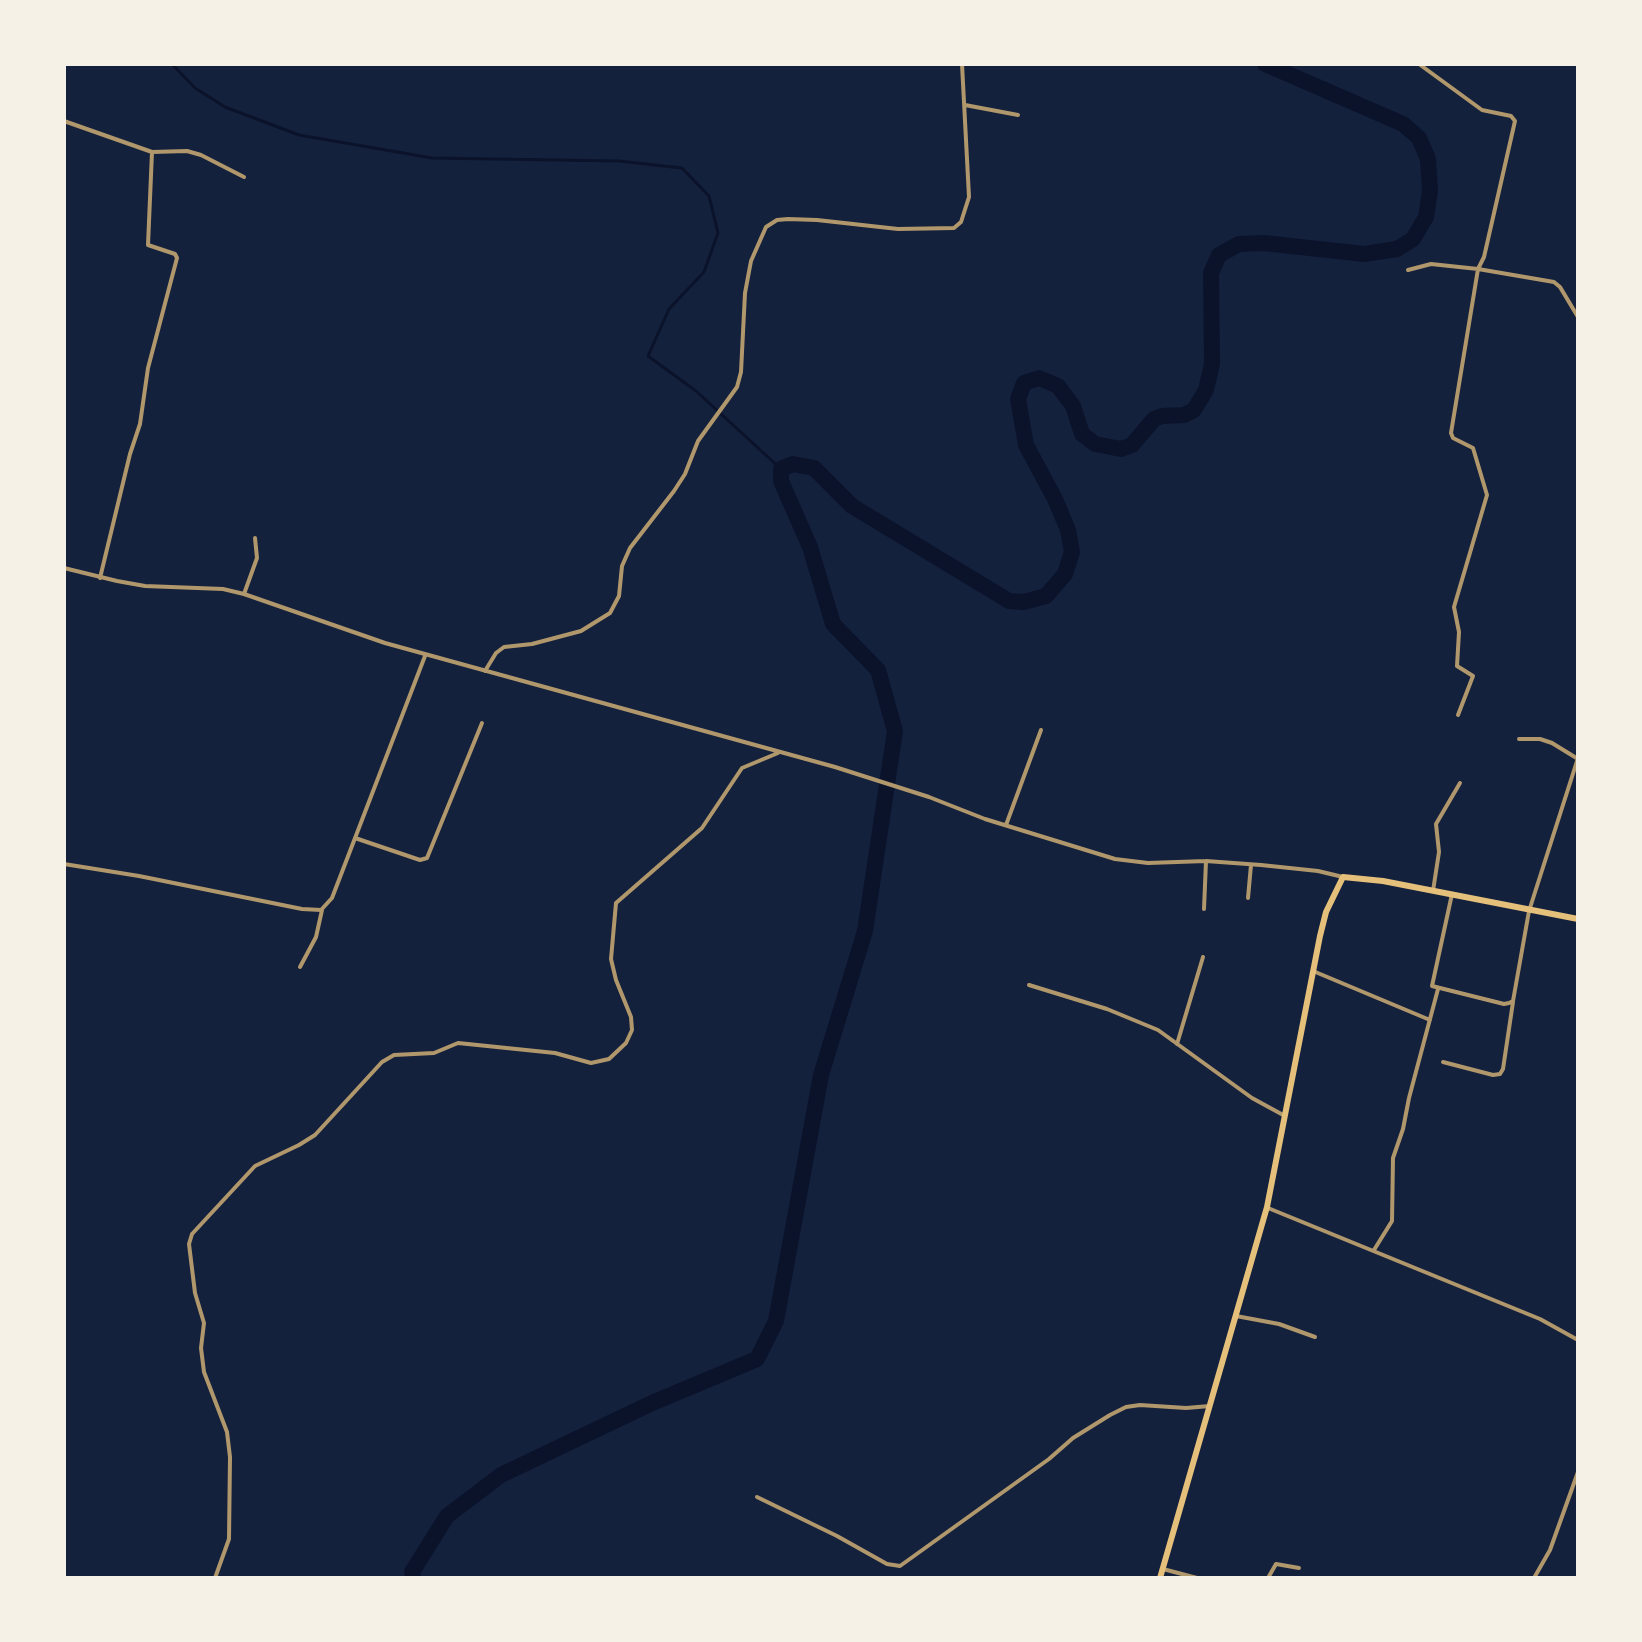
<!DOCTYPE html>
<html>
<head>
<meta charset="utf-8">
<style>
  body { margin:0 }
  #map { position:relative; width:1642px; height:1642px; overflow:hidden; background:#14213d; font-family:Manrope,sans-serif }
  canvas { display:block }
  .frame { position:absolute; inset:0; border:66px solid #f6f1e7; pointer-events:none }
</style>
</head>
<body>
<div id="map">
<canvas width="1642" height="1642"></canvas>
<div class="frame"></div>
</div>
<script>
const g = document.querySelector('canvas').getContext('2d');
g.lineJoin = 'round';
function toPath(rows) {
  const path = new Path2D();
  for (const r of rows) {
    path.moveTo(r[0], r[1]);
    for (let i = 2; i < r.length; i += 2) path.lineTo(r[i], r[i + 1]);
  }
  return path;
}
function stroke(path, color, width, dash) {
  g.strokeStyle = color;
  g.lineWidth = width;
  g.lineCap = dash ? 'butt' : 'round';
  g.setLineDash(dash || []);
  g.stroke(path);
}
stroke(toPath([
  [172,64,195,88,225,107,299,135,432,158,619,161,682,168,709,196,718,233,704,272,669,309,648,356,696,391,781,469]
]), '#0b132b', 3);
stroke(toPath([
  [413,1578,412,1572,447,1516,501,1475,652,1403,757,1359,776,1321,821,1075,865,931,895,731,878,670,833,624,810,547,781,481,781,469,793,464,814,468,852,506,1009,601,1024,602,1046,596,1065,574,1072,552,1068,530,1055,499,1026,445,1018,399,1024,383,1039,378,1058,386,1073,406,1082,434,1095,444,1121,449,1132,445,1154,419,1162,416,1184,415,1194,410,1206,390,1212,364,1211,273,1219,255,1239,244,1264,243,1364,254,1397,249,1413,239,1426,217,1430,191,1428,159,1419,138,1403,124,1265,64]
]), '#0b132b', 16);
stroke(toPath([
  [1419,64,1482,110,1511,116,1515,121,1484,257,1478,269,1554,282,1560,287,1578,317],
  [965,105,1018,115],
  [64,121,152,152,187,151,201,155,244,177],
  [1408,270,1431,264,1478,269,1451,433,1453,438,1473,448,1487,495,1454,607,1459,632,1457,666,1473,676,1458,715],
  [64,568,117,581,145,586,223,589,244,594,385,643,835,767,929,797,985,819,1115,859,1148,863,1206,861,1261,865,1318,871,1343,877],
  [100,578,130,454,140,424,148,368,177,258,175,254,148,245,152,152],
  [244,594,257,558,255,538],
  [485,671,496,653,504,647,532,644,581,631,610,613,619,596,622,566,630,548,674,491,685,474,698,441,737,387,741,372,745,293,751,261,766,227,777,220,788,219,817,220,898,229,954,228,961,222,969,197,962,64],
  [1519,739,1540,739,1552,743,1578,759],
  [1006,825,1041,730],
  [355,838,420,860,427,858,482,723],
  [64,864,139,876,302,909,321,910,332,898,425,656],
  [1433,891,1439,852,1436,824,1460,783],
  [1452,894,1432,986,1504,1004,1509,1003,1513,1001,1529,911,1578,758],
  [1248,898,1251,865],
  [1204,909,1206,861],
  [300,967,316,937,322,910],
  [1313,971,1430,1020],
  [1029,985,1107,1009,1158,1030,1252,1098,1285,1116],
  [1177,1044,1203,957],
  [1443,1062,1493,1075,1500,1074,1503,1069,1513,1002],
  [1268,1208,1540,1319,1578,1340],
  [1374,1250,1392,1221,1393,1158,1403,1129,1409,1098,1438,989],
  [1236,1316,1279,1324,1315,1337],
  [757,1497,837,1536,887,1564,900,1566,1049,1459,1073,1438,1110,1415,1126,1407,1140,1405,1186,1408,1210,1406],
  [1163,1569,1197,1578],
  [215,1578,229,1539,230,1457,227,1432,204,1372,201,1348,204,1323,195,1293,189,1244,192,1234,255,1166,299,1145,315,1135,382,1062,394,1055,434,1053,458,1043,555,1053,591,1063,609,1059,626,1043,632,1030,631,1017,616,980,611,959,616,903,702,828,742,768,778,753],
  [1268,1578,1276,1564,1299,1568],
  [1534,1578,1550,1550,1578,1472]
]), '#b1986c', 4);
stroke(toPath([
  [1160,1578,1267,1207,1320,936,1326,912,1343,877,1383,881,1578,919]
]), '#e5c07b', 6);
</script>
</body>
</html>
